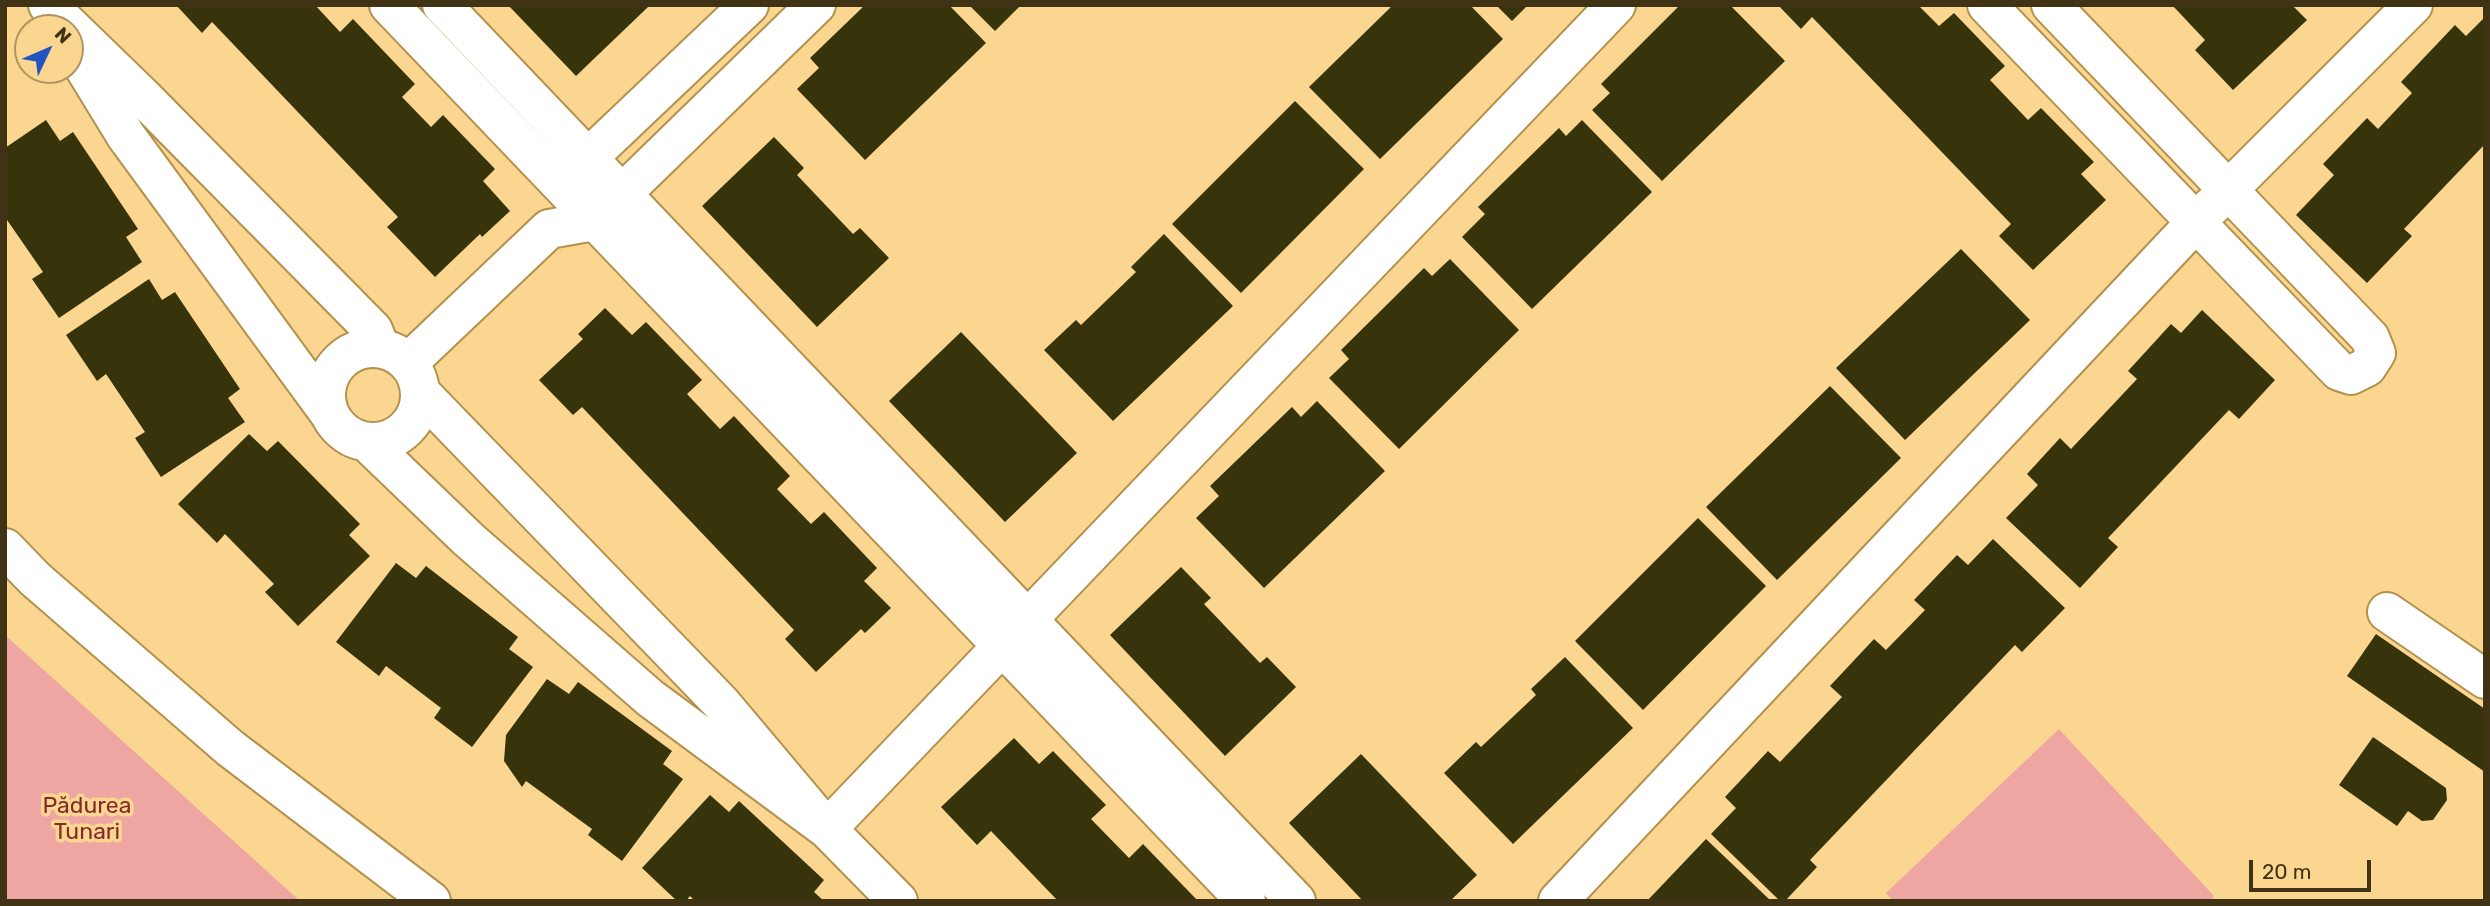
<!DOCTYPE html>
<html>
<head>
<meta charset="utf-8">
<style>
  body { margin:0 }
  #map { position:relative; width:2490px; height:906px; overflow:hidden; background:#fbd691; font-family:Rubik,sans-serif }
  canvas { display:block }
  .frame { position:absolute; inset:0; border:7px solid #403215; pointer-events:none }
  .north { position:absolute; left:14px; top:14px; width:70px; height:70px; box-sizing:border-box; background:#fbd691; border:2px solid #b0945f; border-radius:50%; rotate:46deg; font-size:19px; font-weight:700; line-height:28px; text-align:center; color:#403215 }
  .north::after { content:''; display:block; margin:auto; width:24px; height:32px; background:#2254c1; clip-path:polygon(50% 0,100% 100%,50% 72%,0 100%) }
  .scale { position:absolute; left:2249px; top:860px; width:122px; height:32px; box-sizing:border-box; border:4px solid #403215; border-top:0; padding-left:9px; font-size:21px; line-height:24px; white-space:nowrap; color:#403215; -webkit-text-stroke:5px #fbd691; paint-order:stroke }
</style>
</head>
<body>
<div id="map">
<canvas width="2490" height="906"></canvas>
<div class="frame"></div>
<div class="north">N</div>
<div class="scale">20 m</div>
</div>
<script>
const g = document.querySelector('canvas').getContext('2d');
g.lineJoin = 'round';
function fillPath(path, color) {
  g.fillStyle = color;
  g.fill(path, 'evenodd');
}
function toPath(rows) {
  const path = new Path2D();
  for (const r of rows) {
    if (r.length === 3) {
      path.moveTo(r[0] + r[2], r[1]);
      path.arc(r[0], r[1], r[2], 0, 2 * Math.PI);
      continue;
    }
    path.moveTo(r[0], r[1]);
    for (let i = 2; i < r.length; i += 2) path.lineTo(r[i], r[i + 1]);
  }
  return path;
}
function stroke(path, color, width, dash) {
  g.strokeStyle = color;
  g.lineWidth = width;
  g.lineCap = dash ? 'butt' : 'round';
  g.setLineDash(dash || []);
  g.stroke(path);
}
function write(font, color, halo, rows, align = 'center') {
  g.font = font + ' Rubik,sans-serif';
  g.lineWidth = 7;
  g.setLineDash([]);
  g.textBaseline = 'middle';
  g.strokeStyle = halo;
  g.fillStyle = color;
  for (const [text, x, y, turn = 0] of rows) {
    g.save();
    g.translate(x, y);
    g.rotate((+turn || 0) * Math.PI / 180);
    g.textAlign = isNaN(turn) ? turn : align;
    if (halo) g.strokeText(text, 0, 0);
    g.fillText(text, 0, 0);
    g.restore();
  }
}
fillPath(toPath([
  [5,635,300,901,5,901],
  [2059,729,2214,896,2209,901,1893,901,1886,893]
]), '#eda6a1');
fillPath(toPath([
  [176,5,315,5,340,32,353,19,415,84,402,97,431,127,443,115,495,169,483,181,510,211,482,237,480,234,435,277,387,227,398,217,212,22,202,33],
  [508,5,647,5,648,7,576,76],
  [865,5,949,5,986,43,865,160,797,89,819,68,810,58],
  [969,5,1021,5,995,31],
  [1393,5,1470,5,1503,39,1380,159,1309,87],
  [1496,5,1528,5,1512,21],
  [1680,5,1730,5,1785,61,1662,181,1592,110,1610,93,1601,84],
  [1778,5,1918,5,1939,26,1954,13,2005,66,1990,80,2028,120,2041,108,2094,162,2081,174,2106,200,2033,270,1999,236,2011,224,1812,17,1801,29],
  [2172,5,2292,5,2307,20,2233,90,2195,50,2205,40],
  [2485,17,2485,144,2404,229,2412,236,2367,283,2296,215,2334,175,2323,164,2367,118,2378,129,2412,93,2401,82,2455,25,2466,36],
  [1295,101,1364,169,1241,293,1172,224],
  [46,120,60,141,73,132,138,229,126,237,142,262,59,318,32,279,43,272,5,217,5,148],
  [1582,120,1652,192,1532,309,1462,237,1485,214,1478,207,1559,128,1566,136],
  [774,137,804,168,797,175,853,234,860,228,889,258,817,327,702,206],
  [1164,234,1233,306,1113,421,1044,350,1076,320,1081,325,1136,272,1131,267],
  [1961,249,2030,320,1905,440,1836,368],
  [1450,259,1519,330,1399,449,1329,378,1349,359,1341,350,1424,268,1432,276],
  [149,279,162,300,175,292,240,389,228,398,245,422,161,477,135,438,145,432,106,374,97,381,66,335],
  [605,308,632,335,646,322,702,380,687,394,720,429,734,416,790,476,777,489,811,524,824,512,877,568,864,581,891,608,865,633,861,629,816,672,785,639,794,630,582,407,573,415,539,380,583,339,578,334],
  [2202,310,2275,380,2239,419,2229,410,2108,538,2118,547,2080,588,2006,518,2038,485,2027,474,2060,438,2071,449,2137,379,2128,371,2171,324,2181,333],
  [961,332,1077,453,1005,522,889,401],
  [1830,386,1901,458,1777,580,1706,507],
  [1317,401,1385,471,1264,588,1196,518,1219,496,1210,486,1292,407,1301,417],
  [249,434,267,451,278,441,360,524,349,535,370,556,298,626,265,592,274,584,225,534,217,543,178,504],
  [1698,518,1766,586,1643,710,1575,641],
  [1993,539,2065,608,2022,652,2015,645,1810,860,1817,867,1785,901,1780,901,1711,834,1736,808,1725,797,1768,751,1780,762,1842,697,1830,686,1874,639,1886,650,1925,610,1914,600,1957,555,1968,565],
  [396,563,416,578,426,566,518,637,509,649,533,667,472,747,434,718,441,708,386,666,379,676,336,642],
  [1181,567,1211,598,1204,604,1260,663,1267,657,1296,687,1225,756,1110,635],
  [2376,634,2485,709,2485,772,2347,676],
  [1565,657,1633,728,1513,844,1444,773,1476,742,1481,747,1536,695,1531,689],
  [547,679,569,694,578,682,672,751,663,764,683,779,622,861,588,835,592,829,526,781,522,787,504,761,506,735],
  [2373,737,2446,788,2447,800,2433,820,2422,821,2408,811,2397,826,2339,785],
  [1014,738,1039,764,1053,751,1106,805,1091,819,1129,858,1143,844,1198,901,1058,901,991,831,977,845,941,807],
  [1361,754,1477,875,1450,901,1363,901,1289,823],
  [710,795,729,812,739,801,824,880,814,892,824,901,695,901,690,896,686,901,677,901,642,868],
  [1706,839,1771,901,1647,901]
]), '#37330a');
const minor = toPath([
  [48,5,145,99,373,330,380,347],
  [389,5,1246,901],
  [442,5,1296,901],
  [1987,5,2339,371,2351,375,2367,367,2376,353,2370,338,2051,5],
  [71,46,126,136,329,413],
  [570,175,749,5],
  [373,395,47],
  [409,362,549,229,594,221,816,5],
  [421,393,721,703,827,829,898,901],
  [367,442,468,539,650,698,827,829,1616,5],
  [5,548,35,579,230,748,431,901],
  [2387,612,2485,679],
  [1558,901,2195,223,2413,5]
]);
stroke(minor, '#b3914d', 42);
stroke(minor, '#fff', 38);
write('23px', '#832b2c', '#fbd691', [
  ["Pădurea",87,806],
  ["Tunari",87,832]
]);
</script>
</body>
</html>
